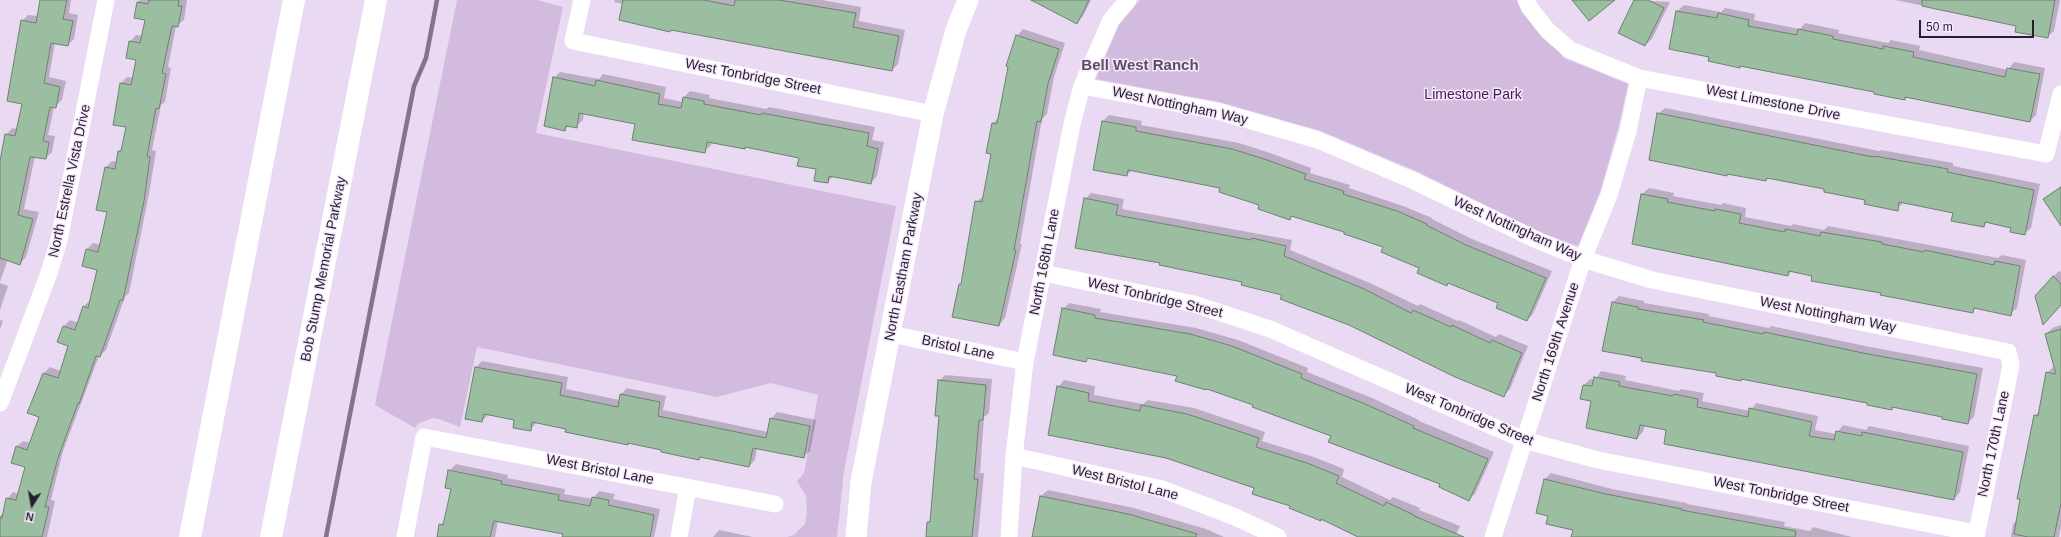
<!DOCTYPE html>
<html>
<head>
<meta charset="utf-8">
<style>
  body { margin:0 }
  #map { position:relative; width:2061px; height:537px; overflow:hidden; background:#ead9f3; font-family:Helvetica,sans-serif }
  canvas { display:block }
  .north { position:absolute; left:12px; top:485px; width:40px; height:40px; -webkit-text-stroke:3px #f6e8fd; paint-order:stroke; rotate:191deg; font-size:11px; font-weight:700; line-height:16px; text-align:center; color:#261f29 }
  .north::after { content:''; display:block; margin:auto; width:14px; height:18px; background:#261f29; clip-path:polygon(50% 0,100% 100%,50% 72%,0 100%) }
  .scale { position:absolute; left:1919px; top:20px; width:115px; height:18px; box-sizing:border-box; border:2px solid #261f29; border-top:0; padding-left:5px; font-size:12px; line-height:14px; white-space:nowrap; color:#261f29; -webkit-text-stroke:3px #f6e8fd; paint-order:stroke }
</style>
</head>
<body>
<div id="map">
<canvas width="2061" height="537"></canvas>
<div class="north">N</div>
<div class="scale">50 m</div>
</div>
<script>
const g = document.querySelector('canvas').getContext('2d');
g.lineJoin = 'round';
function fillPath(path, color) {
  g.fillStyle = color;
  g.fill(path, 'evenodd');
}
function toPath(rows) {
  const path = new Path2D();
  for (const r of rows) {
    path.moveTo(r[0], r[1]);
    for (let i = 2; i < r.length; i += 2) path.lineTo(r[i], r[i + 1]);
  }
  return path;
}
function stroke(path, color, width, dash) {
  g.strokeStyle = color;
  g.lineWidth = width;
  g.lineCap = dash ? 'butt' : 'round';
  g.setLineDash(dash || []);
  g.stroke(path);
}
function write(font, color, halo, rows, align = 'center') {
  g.font = font + ' Helvetica,sans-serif';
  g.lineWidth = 3;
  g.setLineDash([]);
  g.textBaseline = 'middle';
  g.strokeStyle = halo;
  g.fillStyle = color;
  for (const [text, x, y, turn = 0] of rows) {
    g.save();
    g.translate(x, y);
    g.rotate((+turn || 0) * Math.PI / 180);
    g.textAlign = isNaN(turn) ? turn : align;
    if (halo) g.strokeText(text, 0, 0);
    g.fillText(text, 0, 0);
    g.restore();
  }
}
fillPath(toPath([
  [457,0,537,0,563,7,536,133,896,206,844,471,837,537,787,537,794,535,805,524,807,513,806,496,797,481,804,473,818,395,771,383,717,397,477,347,460,427,439,419,432,418,418,424,415,428,375,405],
  [1140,0,1523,0,1530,17,1564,58,1628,84,1618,129,1600,192,1578,246,1542,233,1416,171,1321,131,1219,102,1096,79,1119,25]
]), '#d2bbde');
fillPath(toPath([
  [41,0,71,0,69,13,78,15,74,39,68,45,55,43,49,77,66,81,62,100,54,107,48,135,55,136,52,152,46,158,35,156,24,209,39,212,26,257,20,264,8,259,0,282,0,166,6,135,12,128,18,129,23,103,22,21,28,15,38,16],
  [140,0,187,0,184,20,176,26,168,67,171,68,165,102,161,105,152,150,156,151,149,194,129,293,125,297,106,350,99,356,63,451,51,500,55,501,47,537,0,537,0,516,4,512,7,499,13,492,19,494,27,466,16,447,23,441,31,443,40,416,43,374,50,367,61,371,70,345,58,341,64,326,70,320,78,323,84,306,90,300,99,269,83,265,87,249,93,243,101,245,108,211,97,209,106,167,112,161,117,162,119,151,123,147,127,127,121,83,127,77,133,78,137,59,130,42,136,35,142,36,146,20,135,18,138,2],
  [615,0,822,0,861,7,859,21,905,30,898,64,892,70,671,29,623,4,614,2],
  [1036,0,1091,0,1083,16,1077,23],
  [1635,0,1670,2,1652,39,1645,45],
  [1895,0,2060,0,2054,31,2047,37,2017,25],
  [1684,5,1721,12,1725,8,1755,14,1754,20,1800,29,1805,23,1839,30,1838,33,1888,43,1891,40,1920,46,1919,50,2008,70,2014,62,2045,68,2036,115,2030,121,1709,60,1710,56,1670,48,1677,11],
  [1023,29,1065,43,1054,77,1047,114,1042,119,1020,244,1022,244,1005,318,999,325,960,284,963,281,976,202,984,196,992,154,993,123,999,117,1017,36],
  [560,72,599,79,603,74,666,87,664,98,683,102,684,97,690,91,710,95,709,98,766,109,769,107,875,127,872,140,884,142,877,176,871,183,834,176,827,182,817,169,800,157,712,141,711,145,705,151,637,123,584,113,583,120,576,126,569,125,565,130,554,78],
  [1665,108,1879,151,1881,150,1953,163,1953,166,2040,184,2031,228,2024,234,2012,228,1987,222,1983,226,1954,212,1904,202,1897,209,1825,188,1769,177,1766,180,1729,173,1727,175,1658,114],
  [1109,115,1142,121,1141,125,1239,143,1270,153,1311,168,1310,173,1350,185,1349,188,1403,206,1432,218,1432,219,1472,239,1552,271,1533,314,1527,320,1500,303,1449,282,1447,285,1385,246,1346,231,1293,215,1290,219,1221,188,1132,170,1127,175,1103,121],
  [2061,186,2061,224,2044,199],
  [1649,188,1674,193,1673,196,1721,205,1723,203,1746,208,1745,217,1791,226,1793,224,1824,230,1828,226,1998,258,2002,255,2026,260,2017,308,2010,314,1976,308,1972,312,1792,271,1788,275,1642,194],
  [1091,193,1124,199,1122,209,1292,240,1290,250,1370,283,1418,306,1420,304,1458,321,1459,320,1496,337,1499,334,1528,346,1510,389,1503,396,1283,294,1243,282,1161,262,1085,199],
  [2059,271,2061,272,2061,304,2053,277],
  [0,283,8,286,0,310],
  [1619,296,1644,301,1644,303,1709,314,1709,316,1769,328,1771,326,1870,347,1983,368,1974,417,1967,423,1943,416,1894,406,1891,409,1868,403,1742,378,1740,380,1717,373,1667,365,1603,350,1613,302],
  [1069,303,1101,309,1100,312,1196,328,1238,340,1308,368,1307,372,1372,398,1419,420,1419,421,1494,452,1475,494,1469,500,1441,484,1332,436,1178,375,1089,357,1086,361,1063,309],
  [0,320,3,321,0,329],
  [2061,325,2061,355,2046,334,2052,328],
  [482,361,568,377,566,389,620,400,621,394,627,388,666,396,663,410,768,432,771,419,777,412,816,420,810,451,803,457,757,448,755,460,749,466,701,457,699,459,630,442,628,444,537,422,530,430,515,419,488,415,482,421,476,367],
  [2053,367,2061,368,2061,525,2059,537,2011,537,2013,524,2018,519,2034,416,2040,411,2047,373],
  [1601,371,1626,376,1625,380,1679,391,1681,389,1704,393,1702,401,1750,411,1756,403,1818,416,1815,430,1836,434,1843,425,1866,430,1869,426,1969,446,1960,492,1954,499,1645,425,1643,432,1637,438,1584,385,1590,379,1595,380],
  [945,375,992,379,989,413,984,417,980,473,984,473,978,537,927,537,928,522,932,519,940,415,939,381],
  [1064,380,1095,386,1094,395,1143,404,1148,400,1194,408,1265,432,1262,441,1314,457,1344,469,1342,477,1390,500,1393,497,1420,508,1419,510,1460,526,1455,537,1360,537,1255,488,1058,387],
  [456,464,508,475,507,478,565,489,564,494,593,499,599,491,615,494,613,499,660,509,654,537,563,537,564,534,498,521,495,537,438,537,440,525,446,520,452,488,449,471],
  [1551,473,1612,489,1687,503,1687,504,1785,522,1784,526,1810,531,1813,527,1852,537,1573,537,1574,530,1549,515,1545,479],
  [1048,490,1134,508,1206,529,1224,537,1033,537,1041,496],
  [719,530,753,537,713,537]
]), '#0003');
stroke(toPath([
  [326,537,414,86,426,58,437,0]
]), '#85738e', 4.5);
const building = toPath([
  [40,0,67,0,63,19,73,21,68,46,51,43,44,83,60,87,56,108,50,107,43,141,49,142,46,159,30,157,18,215,33,219,20,265,0,258,0,161,5,134,15,136,22,104,7,101,21,20,36,23,40,0],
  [149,0,179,0,178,6,182,6,178,27,172,26,162,73,166,74,159,109,156,108,147,156,150,157,144,201,123,300,120,300,100,357,96,356,79,404,78,403,58,458,45,507,49,507,42,537,0,537,0,517,2,518,6,498,16,500,25,467,11,463,16,446,27,450,39,417,27,413,34,396,43,373,58,378,68,346,57,342,63,326,75,330,83,306,88,308,97,270,82,266,86,249,98,252,107,212,96,210,105,167,115,169,118,151,121,151,126,127,113,125,120,83,131,85,136,60,126,58,129,41,140,43,145,20,134,18,137,2,148,4,149,0],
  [623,0,704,0,734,6,735,0,779,0,856,13,853,27,899,36,892,71,671,30,670,32,619,20,623,0],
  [1031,0,1089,0,1077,24,1031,0],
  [1572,0,1615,0,1589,21,1572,0],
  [1634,0,1648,0,1664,8,1645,46,1618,33,1634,0],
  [1922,0,2055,0,2048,38,2015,32,2016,26,1922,6,1922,0],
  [1676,11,1717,18,1718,13,1749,20,1748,26,1797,35,1798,29,1833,36,1833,39,1883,49,1883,46,1914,52,1913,57,2005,77,2007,68,2040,74,2030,122,1905,97,1905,100,1874,94,1874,92,1740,66,1740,68,1708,61,1709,57,1669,49,1676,11],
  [1016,35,1059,49,1048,84,1041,122,1037,121,1014,250,1016,250,999,326,952,317,959,284,961,284,975,201,982,202,991,154,986,153,992,123,997,124,1008,67,1006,66,1016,35],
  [553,77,595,86,596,80,660,94,658,104,681,108,683,97,704,101,704,104,761,115,762,113,869,133,867,146,878,149,871,184,829,176,828,183,814,181,816,169,797,166,799,158,745,147,745,149,707,142,705,153,632,140,635,124,579,113,577,128,566,126,565,131,544,126,553,77],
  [1657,113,1873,157,1874,156,1948,169,1947,172,2034,190,2025,235,2010,232,2011,228,1985,222,1984,227,1951,221,1953,213,1899,202,1898,211,1864,204,1865,200,1824,192,1824,189,1767,178,1766,181,1727,174,1727,176,1649,160,1657,113],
  [1102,121,1136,127,1136,131,1232,149,1264,159,1306,174,1304,179,1344,191,1343,194,1397,211,1427,224,1426,225,1466,245,1546,278,1527,321,1496,308,1498,303,1448,283,1447,286,1417,273,1419,268,1381,252,1383,247,1344,234,1344,232,1291,216,1290,220,1258,209,1259,205,1219,192,1220,188,1128,170,1127,176,1093,170,1102,121],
  [2061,187,2061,226,2043,199,2061,187],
  [1641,194,1668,199,1667,202,1715,211,1715,209,1741,214,1739,223,1785,232,1785,229,1820,236,1821,232,1882,242,1882,244,1924,252,1925,250,1994,265,1995,261,2020,266,2011,316,1974,308,1973,313,1880,295,1881,293,1811,281,1812,276,1789,271,1788,276,1632,244,1641,194],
  [1084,198,1118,205,1116,215,1251,240,1252,238,1286,246,1284,256,1364,289,1411,313,1413,310,1451,327,1452,325,1490,343,1492,340,1522,353,1504,397,1455,377,1349,325,1280,299,1282,295,1241,285,1242,282,1159,265,1160,263,1075,248,1084,198],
  [2053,276,2061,284,2061,305,2043,325,2035,296,2053,276],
  [1612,302,1638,307,1638,309,1704,320,1703,322,1763,334,1764,332,1863,353,1977,374,1968,424,1942,419,1942,417,1892,407,1892,410,1867,405,1867,403,1741,379,1741,381,1716,376,1716,373,1641,361,1642,358,1602,351,1612,302],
  [1062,308,1095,315,1095,318,1190,334,1232,346,1302,374,1301,378,1365,404,1414,426,1413,428,1488,459,1469,501,1439,487,1440,484,1328,442,1331,436,1252,407,1253,405,1207,389,1206,390,1175,381,1177,376,1087,358,1086,362,1053,355,1062,308],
  [2061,329,2061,503,2054,537,2028,537,2014,534,2020,499,2017,499,2034,415,2038,416,2046,372,2056,374,2045,334,2061,329],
  [475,367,562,383,560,395,618,407,620,394,660,402,658,416,766,438,770,418,810,426,804,458,753,448,749,467,700,457,699,460,661,452,661,450,628,443,628,445,565,432,566,429,532,422,531,431,513,428,514,420,484,414,482,422,465,419,475,367],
  [1594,377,1620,382,1619,386,1673,396,1674,394,1698,399,1697,407,1748,417,1749,408,1812,422,1809,436,1834,440,1836,431,1862,436,1862,432,1963,452,1954,500,1664,444,1666,430,1640,425,1637,439,1586,428,1591,401,1580,399,1583,385,1592,386,1594,377],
  [938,380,986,385,983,420,979,420,974,479,978,479,972,537,926,537,927,522,930,522,939,416,935,416,938,380],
  [1057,386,1089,393,1088,401,1140,411,1141,405,1187,414,1259,438,1256,447,1307,463,1339,476,1336,483,1384,506,1386,502,1414,515,1414,516,1464,537,1358,537,1321,519,1321,521,1289,508,1290,506,1252,494,1254,488,1166,458,1048,435,1057,386],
  [448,470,502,481,501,484,559,495,558,500,590,506,592,497,609,500,608,505,654,515,650,537,562,537,563,534,494,521,490,537,437,537,439,524,443,525,451,489,445,488,448,470],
  [1544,479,1606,494,1682,509,1681,510,1796,531,1795,537,1571,537,1573,530,1546,524,1548,516,1536,513,1544,479],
  [1040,496,1128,514,1197,534,1196,537,1032,537,1040,496]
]);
fillPath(building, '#9bbea0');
stroke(building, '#6c826f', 1);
stroke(toPath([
  [582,0,573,41,933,114],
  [1526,0,1529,7,1548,31,1570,50,1639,78,2046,154,2061,94],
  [1082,86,1217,111,1318,140,1412,180,1539,241,1583,259,1652,280,2008,352,2011,365,1976,537],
  [1043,273,1194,304,1270,329,1524,440,1598,460,1976,533],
  [891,334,1025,362],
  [0,403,49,273,59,240,106,0],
  [1014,456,1162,489,1235,517,1278,537],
  [405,537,424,437,775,504],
  [679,537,688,487],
  [1009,537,1014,456,1025,362,1072,124,1082,86,1111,20,1128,0],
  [1493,537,1583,259,1609,195,1628,131,1639,78]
]), '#fff', 17);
stroke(toPath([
  [856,537,861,482,933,114,956,30,968,0]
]), '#fff', 21);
stroke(toPath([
  [190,537,294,0],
  [271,537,376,0]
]), '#fff', 22);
write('14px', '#261f29', '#f6e8fd', [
  ["West Tonbridge Street",753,77,11],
  ["West Limestone Drive",1773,103,11],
  ["West Nottingham Way",1180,106,12],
  ["North Estrella Vista Drive",70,181,-78],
  ["West Nottingham Way",1517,229,24],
  ["North 168th Lane",1045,262,-79],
  ["North Eastham Parkway",904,267,-79],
  ["Bob Stump Memorial Parkway",324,269,-79],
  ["West Tonbridge Street",1155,298,13],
  ["West Nottingham Way",1828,315,11],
  ["North 169th Avenue",1556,342,-72],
  ["Bristol Lane",958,348,12],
  ["West Tonbridge Street",1469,415,23],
  ["North 170th Lane",1994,444,-78],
  ["West Bristol Lane",600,470,11],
  ["West Bristol Lane",1125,483,14],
  ["West Tonbridge Street",1781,495,11]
]);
write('14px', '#3e1e4c', '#f6e8fd', [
  ["Limestone Park",1473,95]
]);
write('bold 15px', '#5c4d63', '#f6e8fd', [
  ["Bell West Ranch",1140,66]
]);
</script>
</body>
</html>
